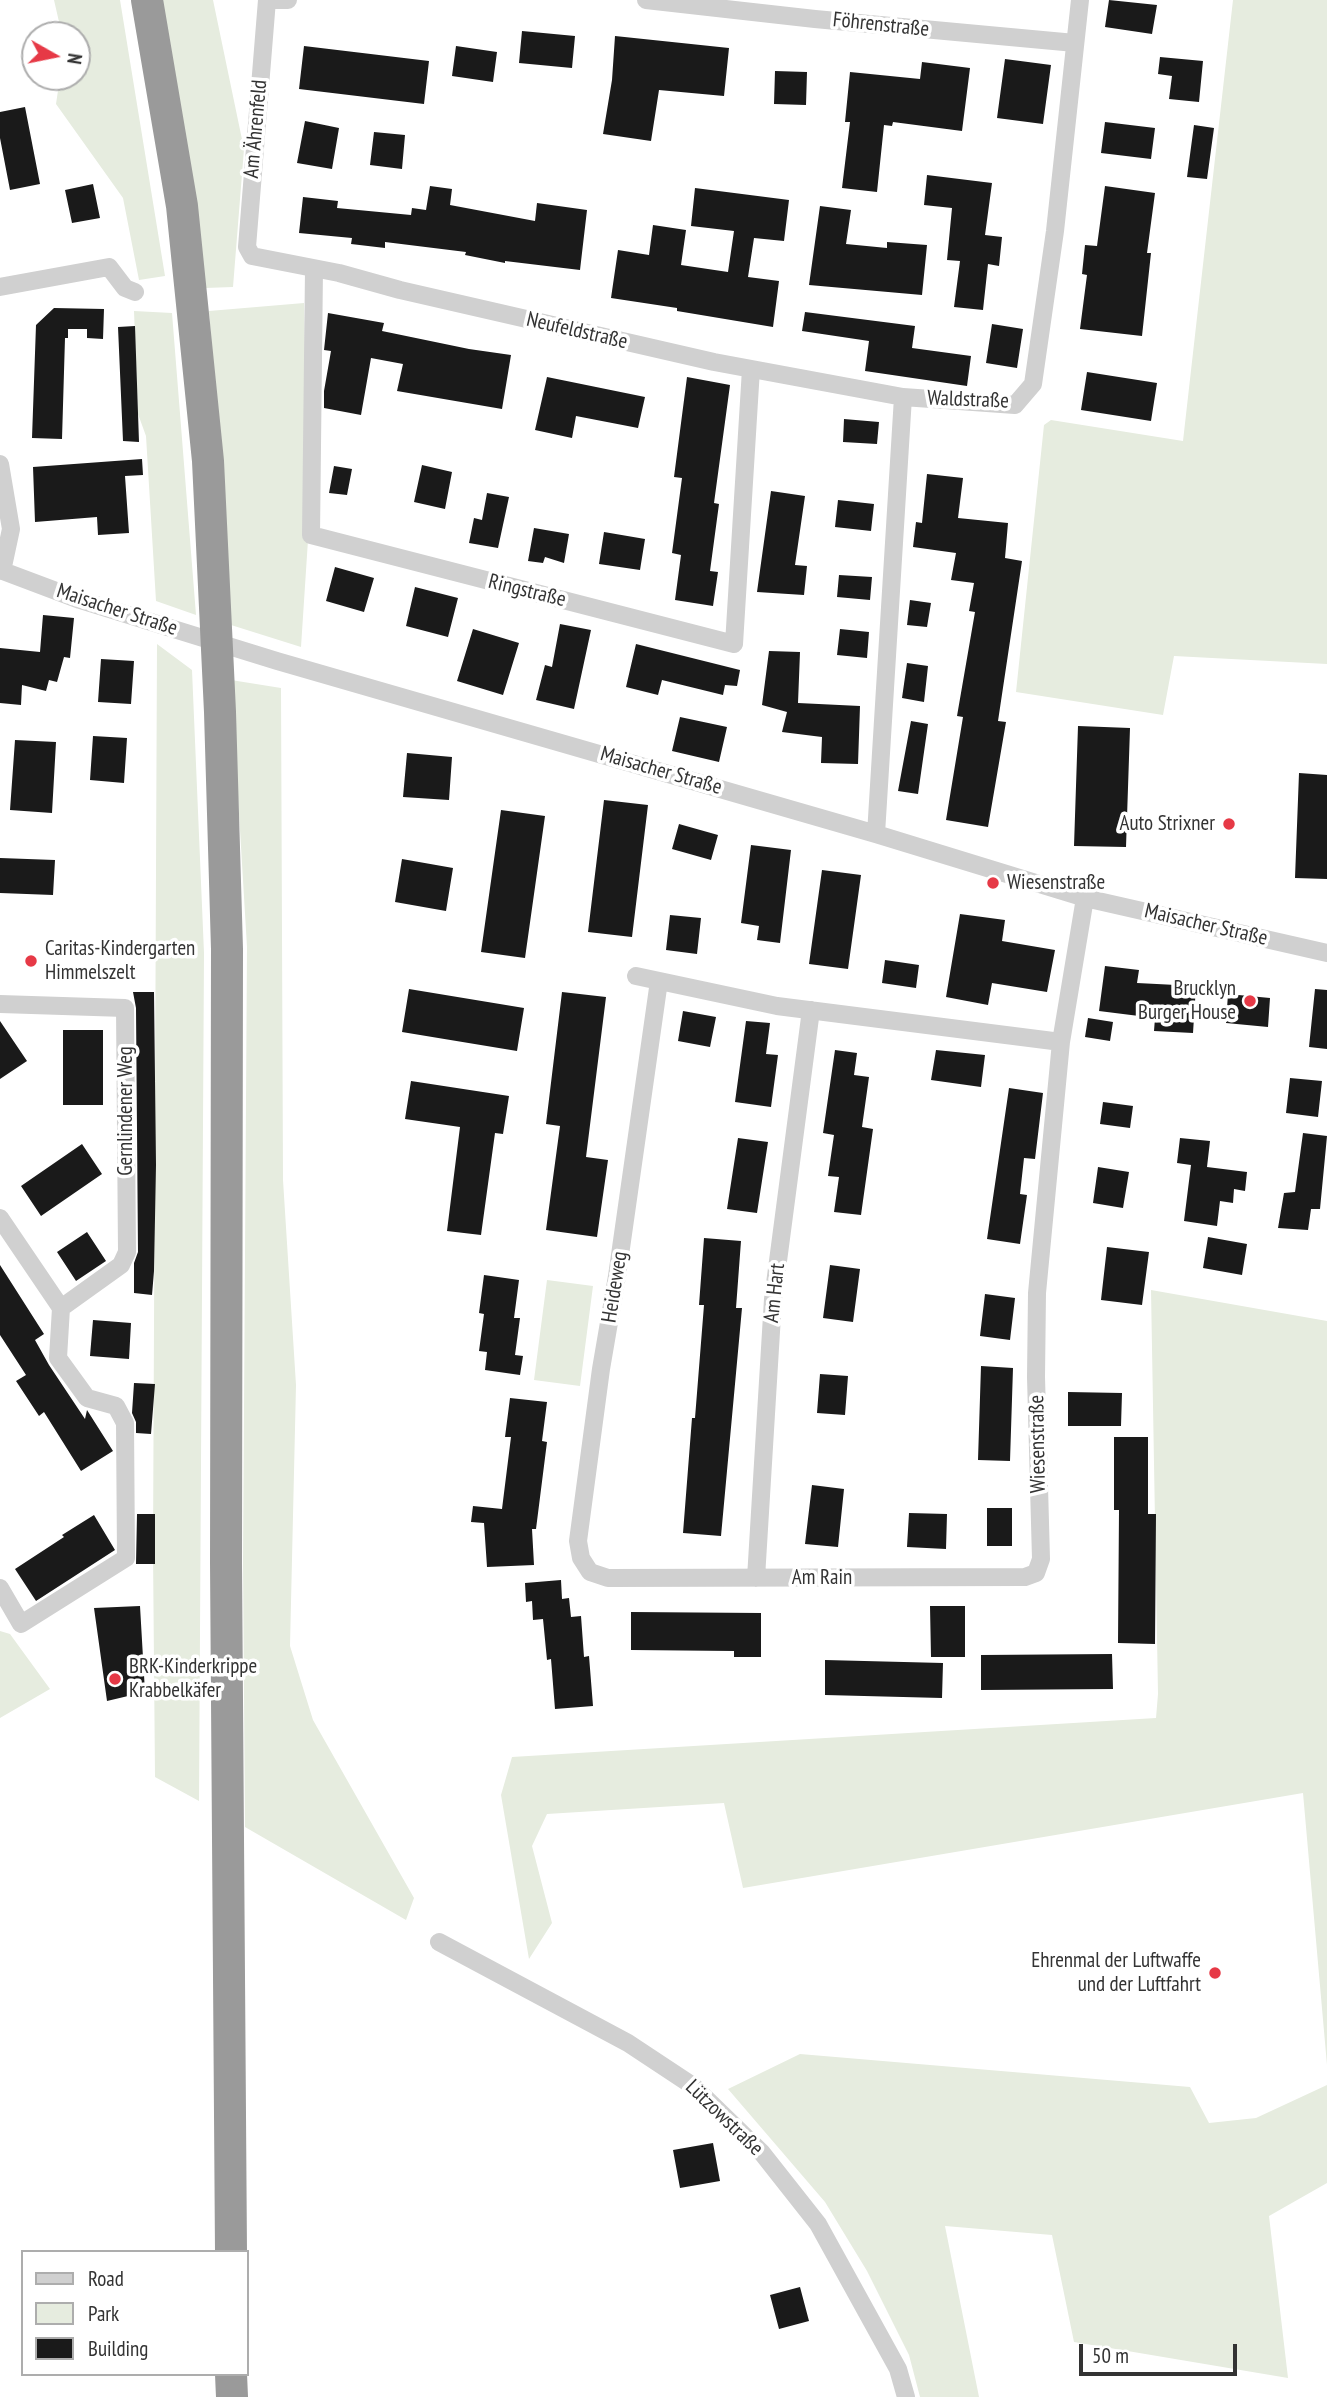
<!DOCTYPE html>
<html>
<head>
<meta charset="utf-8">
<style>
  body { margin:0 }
  #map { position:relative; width:1327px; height:2397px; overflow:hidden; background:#fff; font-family:"PT Sans Narrow",sans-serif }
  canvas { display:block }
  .legend { position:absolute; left:21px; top:2250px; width:228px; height:126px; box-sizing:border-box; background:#fff; border:2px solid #adadad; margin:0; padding:9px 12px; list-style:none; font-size:21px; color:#333 }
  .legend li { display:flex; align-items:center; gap:14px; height:35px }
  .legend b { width:35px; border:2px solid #adadad }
  .north { position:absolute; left:21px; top:21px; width:70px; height:70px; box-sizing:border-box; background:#fff; border:2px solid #adadad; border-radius:50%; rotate:99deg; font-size:19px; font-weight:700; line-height:28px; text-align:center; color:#333 }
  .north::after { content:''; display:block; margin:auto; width:24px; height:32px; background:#e63946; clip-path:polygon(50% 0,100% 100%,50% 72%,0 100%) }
  .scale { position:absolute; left:1079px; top:2344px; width:158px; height:32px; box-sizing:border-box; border:4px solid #333; border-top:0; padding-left:9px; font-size:21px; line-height:24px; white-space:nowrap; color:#333; -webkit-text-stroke:5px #fff; paint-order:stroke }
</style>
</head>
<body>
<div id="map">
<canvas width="1327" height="2397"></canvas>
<ul class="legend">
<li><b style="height:9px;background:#d0d0d0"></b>Road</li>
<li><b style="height:19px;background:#e6ecdf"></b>Park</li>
<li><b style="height:19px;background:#1a1a1a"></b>Building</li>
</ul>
<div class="north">N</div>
<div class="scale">50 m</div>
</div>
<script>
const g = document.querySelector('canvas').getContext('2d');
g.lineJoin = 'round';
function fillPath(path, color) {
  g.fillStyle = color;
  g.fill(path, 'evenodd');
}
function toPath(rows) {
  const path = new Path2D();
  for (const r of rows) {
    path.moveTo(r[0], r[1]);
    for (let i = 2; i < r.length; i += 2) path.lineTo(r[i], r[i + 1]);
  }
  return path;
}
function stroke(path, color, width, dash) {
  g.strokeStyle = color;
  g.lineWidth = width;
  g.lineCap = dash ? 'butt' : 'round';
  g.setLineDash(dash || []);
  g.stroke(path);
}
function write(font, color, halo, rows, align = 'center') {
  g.font = font + ' "PT Sans Narrow",sans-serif';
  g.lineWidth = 7;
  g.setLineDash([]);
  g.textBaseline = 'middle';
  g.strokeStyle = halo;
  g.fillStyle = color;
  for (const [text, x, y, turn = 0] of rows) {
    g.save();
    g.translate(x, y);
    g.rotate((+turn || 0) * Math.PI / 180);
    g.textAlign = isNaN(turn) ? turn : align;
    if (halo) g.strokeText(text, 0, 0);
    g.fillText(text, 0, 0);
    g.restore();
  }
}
fillPath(toPath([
  [54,0,120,0,165,276,139,280,123,198,56,104,60,77,77,77,77,35,62,35],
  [160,0,213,0,244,149,233,287,205,288],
  [1233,0,1327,0,1327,664,1174,656,1163,715,1016,692,1044,425,1051,420,1183,441],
  [304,303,308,540,301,647,231,625,209,311],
  [134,311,172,313,196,615,156,601,146,436,138,414],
  [157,644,192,670,204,953,199,1801,155,1777,153,1551],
  [231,680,281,688,283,1180,296,1385,290,1646,313,1720,414,1898,406,1920,245,1827,243,1561,247,947],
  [547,1280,593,1286,580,1386,534,1380],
  [1151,1290,1327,1321,1327,2065,1303,1793,743,1888,724,1803,547,1814,532,1846,552,1923,529,1959,501,1795,512,1757,1156,1718,1158,1694],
  [0,1631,10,1634,50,1689,0,1718],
  [800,2054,1190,2087,1209,2123,1256,2118,1327,2085,1327,2183,1269,2216,1288,2378,1074,2342,1052,2235,945,2226,979,2397,920,2397,909,2355,867,2271,825,2202,728,2089]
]), '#e6ecdf');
fillPath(toPath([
  [1109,0,1157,5,1152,34,1105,27],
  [522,31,575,36,572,68,519,63],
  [615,36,729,48,724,96,659,90,651,141,603,134,612,80],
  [304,46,429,61,424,104,299,89],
  [456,46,497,52,493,82,452,76],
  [1160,57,1203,61,1199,102,1169,99,1172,76,1158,74],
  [1005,59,1051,65,1043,124,997,118],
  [922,62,970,68,962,131,893,122,892,126,884,125,877,192,842,188,850,122,845,122,850,72,920,79],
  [775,71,807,72,806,105,774,104],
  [25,107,40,184,10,190,0,138,0,112],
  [305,121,339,128,332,169,297,163],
  [1105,122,1155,128,1151,159,1101,153],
  [1194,125,1214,128,1207,179,1187,177],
  [374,132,405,135,402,169,370,165],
  [927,175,992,183,985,235,1002,237,999,266,988,264,983,310,954,307,960,261,947,260,952,208,924,205],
  [93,184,100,218,72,223,65,190],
  [430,186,452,189,450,205,535,221,537,203,587,210,580,270,505,261,505,263,465,255,466,252,385,242,385,248,351,244,352,238,299,233,303,197,338,201,337,208,411,215,412,208,426,210],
  [1105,186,1155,193,1147,253,1151,253,1142,336,1080,329,1087,275,1082,274,1085,245,1097,246],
  [695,188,789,200,784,241,754,238,748,277,779,281,773,327,677,311,677,308,611,298,618,250,649,255,653,225,686,230,681,265,728,272,734,231,691,226],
  [820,206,851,210,846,244,887,248,887,242,927,245,922,295,809,285],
  [54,308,104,309,103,339,87,338,87,329,68,329,68,338,65,338,62,439,32,438,36,325],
  [805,312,915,326,912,348,971,356,967,386,865,371,869,341,802,331],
  [328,313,384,323,382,331,469,349,511,355,502,409,397,391,403,364,371,358,361,415,324,408,324,391,331,351,324,350],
  [992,324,1023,329,1017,368,986,363],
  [135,326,139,442,123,441,118,327],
  [1087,372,1157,383,1151,421,1081,410],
  [547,377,645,397,638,428,576,416,572,438,535,430],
  [687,377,730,385,714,503,719,504,710,571,718,572,713,606,675,600,681,555,672,553,682,478,674,477],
  [844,419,879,422,877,444,843,442],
  [142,459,143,475,125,476,129,533,98,535,97,517,35,522,33,467],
  [422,465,452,472,445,509,414,502],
  [334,466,352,469,347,495,329,493],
  [927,474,963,478,958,518,1008,523,1005,558,1022,561,998,721,1006,722,988,827,946,820,963,717,957,716,975,612,969,611,974,583,951,580,956,553,913,547,916,522,922,523],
  [771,491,805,496,795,565,807,566,804,595,757,592],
  [487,493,509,497,498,548,469,543,474,518,482,520],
  [838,500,874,504,871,531,835,527],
  [534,528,569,534,564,563,545,557,543,563,528,561],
  [604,532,645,539,640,570,599,564],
  [335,567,374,578,364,612,326,601],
  [839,575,872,577,870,600,837,597],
  [415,587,458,598,448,637,406,626],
  [910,600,931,603,927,627,907,625],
  [43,615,74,618,70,658,64,657,57,682,49,680,46,691,22,685,21,705,0,703,0,648,40,652],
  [560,624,591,630,574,709,536,700,545,665,552,667],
  [473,629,519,643,503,695,457,681],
  [840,629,869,632,867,658,837,655],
  [636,644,740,670,737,686,725,685,723,695,662,680,658,695,626,687],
  [769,651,800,652,798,703,860,706,858,764,821,763,822,737,782,732,787,712,762,705],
  [101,659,134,661,131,704,98,702],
  [907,663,928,666,924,702,902,698],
  [680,717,727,727,719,762,672,751],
  [911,721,928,724,918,794,898,791],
  [1078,726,1130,728,1126,847,1074,846],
  [93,736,127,738,124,783,90,780],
  [15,740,56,742,52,813,10,810],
  [407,753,452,757,449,800,403,797],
  [1299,773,1327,775,1327,879,1295,878],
  [604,800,648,805,632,937,588,932],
  [501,810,545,816,525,958,481,952],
  [679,824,718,835,711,860,672,849],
  [751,845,791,850,780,943,757,940,759,926,741,923],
  [0,858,55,860,53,895,0,893],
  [402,859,453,868,446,911,395,902],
  [822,870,861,875,848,969,809,964],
  [960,914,1005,920,1002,941,1055,950,1047,992,992,983,988,1005,946,997],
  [670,915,701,918,697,954,666,950],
  [885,960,919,965,916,988,882,983],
  [1105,966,1139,970,1137,983,1196,986,1193,1033,1154,1031,1155,1018,1099,1011],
  [409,989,524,1008,517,1051,402,1032],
  [1315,989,1327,990,1327,1049,1309,1047],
  [133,992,154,992,156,1165,154,1271,152,1295,134,1293,134,1263,138,1252,136,1008],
  [562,992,606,997,586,1157,608,1160,597,1237,546,1230,560,1126,546,1124],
  [1228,994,1270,998,1268,1027,1226,1023],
  [683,1011,716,1017,710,1047,678,1041],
  [1088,1018,1113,1022,1110,1041,1085,1037],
  [0,1021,27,1061,0,1079],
  [746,1021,770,1023,766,1054,778,1055,771,1107,735,1102],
  [63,1030,103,1030,103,1105,63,1105],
  [835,1050,857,1053,854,1075,869,1077,862,1127,873,1129,861,1215,834,1212,839,1177,828,1176,834,1135,823,1133],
  [936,1050,985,1055,981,1087,931,1080],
  [1290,1078,1322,1081,1318,1117,1286,1113],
  [411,1081,509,1096,503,1134,495,1133,481,1235,447,1231,460,1127,405,1119],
  [1009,1088,1043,1093,1035,1159,1024,1158,1020,1194,1027,1195,1020,1244,987,1239],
  [1103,1102,1133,1106,1130,1128,1100,1124],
  [1303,1133,1327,1136,1320,1209,1311,1209,1308,1230,1278,1228,1284,1193,1295,1192],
  [738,1138,768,1142,757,1213,727,1209],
  [1180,1138,1210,1141,1207,1167,1247,1172,1245,1191,1234,1189,1233,1203,1220,1201,1217,1226,1184,1221,1191,1165,1177,1163],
  [82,1144,102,1174,41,1216,21,1186],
  [1098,1167,1129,1172,1123,1208,1093,1203],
  [87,1232,106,1261,76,1281,57,1252],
  [1208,1237,1247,1244,1242,1275,1203,1268],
  [704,1238,741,1241,736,1308,742,1308,721,1536,683,1533,692,1418,695,1418,704,1305,699,1305],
  [1107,1247,1149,1252,1142,1305,1101,1300],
  [0,1265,44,1334,35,1340,49,1365,85,1419,87,1410,113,1451,81,1471,44,1412,39,1416,16,1381,26,1375,0,1335],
  [830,1265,860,1269,853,1322,823,1318],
  [484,1275,519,1280,514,1318,520,1318,515,1355,523,1356,520,1375,485,1370,487,1352,479,1351,484,1314,479,1313],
  [985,1294,1015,1298,1010,1340,980,1336],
  [93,1320,131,1323,129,1359,90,1356],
  [981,1366,1013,1368,1010,1461,978,1460],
  [820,1374,848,1376,845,1415,817,1413],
  [134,1383,155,1384,151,1434,136,1433,136,1422,132,1413],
  [1068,1392,1122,1393,1121,1426,1068,1426],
  [510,1398,547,1402,542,1441,547,1442,536,1529,532,1529,534,1565,487,1567,484,1523,471,1522,473,1506,502,1509,511,1437,505,1437],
  [1114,1437,1148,1437,1148,1514,1156,1514,1155,1644,1118,1643,1119,1510,1114,1510],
  [812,1485,844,1489,838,1547,805,1544],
  [987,1508,1012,1508,1012,1546,987,1546],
  [909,1513,947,1514,946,1549,907,1547],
  [137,1514,155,1514,155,1564,136,1564],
  [94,1515,115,1550,36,1601,15,1569,64,1537,62,1535],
  [561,1580,562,1599,569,1598,571,1617,581,1616,584,1657,589,1656,593,1706,555,1709,551,1659,547,1660,543,1619,533,1620,532,1601,526,1602,525,1583],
  [140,1606,145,1692,107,1701,94,1608],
  [930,1606,965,1606,965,1657,931,1657],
  [631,1612,761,1613,761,1657,734,1657,734,1651,631,1650],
  [1112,1654,1113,1689,981,1690,981,1655],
  [825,1660,943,1663,942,1698,825,1695],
  [713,2143,720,2181,680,2188,673,2150],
  [800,2287,809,2321,779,2329,770,2295]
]), '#1a1a1a');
stroke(toPath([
  [267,0,247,247,252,256,339,273,400,290,714,362,903,397],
  [267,0,288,0],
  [646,0,815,19,1075,43],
  [314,269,311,535,734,644,751,369],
  [0,287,109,267,125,288,135,292],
  [0,464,11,529,2,571],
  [0,570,80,600,277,661,876,834,1085,898,1327,953],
  [876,834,903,397,1015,405,1033,384,1055,231,1080,0],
  [636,976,777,1006,1061,1042],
  [659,981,617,1276,601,1369,578,1541,581,1558,590,1572,608,1578,1025,1577,1036,1573,1041,1559,1036,1377,1037,1293,1061,1042,1085,898],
  [0,1004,125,1008,127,1252,121,1265,61,1308],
  [0,1218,61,1308,58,1358,87,1398,116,1406,125,1423,126,1558,21,1624,0,1588],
  [756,1578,773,1299,811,1010],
  [439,1942,628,2043,693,2086,762,2153,818,2224,898,2369,906,2397]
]), '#d0d0d0', 18);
stroke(toPath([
  [147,0,182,206,208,461,220,712,227,949,226,1562,231,2252],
  [231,2374,232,2397]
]), '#9a9a9a', 32);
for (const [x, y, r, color] of [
  [1229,824,7,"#e63946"],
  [993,883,7,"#e63946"],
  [31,961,7,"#e63946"],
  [1250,1001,7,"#e63946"],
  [115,1679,7,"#e63946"],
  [1215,1973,7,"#e63946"]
]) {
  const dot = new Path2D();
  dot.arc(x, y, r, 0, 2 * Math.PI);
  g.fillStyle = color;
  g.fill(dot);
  stroke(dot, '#fff', 2.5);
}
write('21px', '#333', '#fff', [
  ["Föhrenstraße",881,25,6],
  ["Am Ährenfeld",256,129,-85],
  ["Neufeldstraße",577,331,13],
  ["Waldstraße",968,400,2],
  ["Ringstraße",527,591,14],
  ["Maisacher Straße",117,610,18],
  ["Maisacher Straße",661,771,16],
  ["Maisacher Straße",1206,925,13],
  ["Gernlindener Weg",126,1111,-90],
  ["Heideweg",615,1287,-81],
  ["Am Hart",775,1293,-84],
  ["Wiesenstraße",1038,1444,-91],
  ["Am Rain",822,1578],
  ["Lützowstraße",724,2118,44]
]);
write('21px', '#333', '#fff', [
  ["Auto Strixner",1215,824],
  ["Wiesenstraße",1007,883,"left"],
  ["Caritas-Kindergarten",45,949,"left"],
  ["Himmelszelt",45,973,"left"],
  ["Brucklyn",1236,989],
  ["Burger House",1236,1013],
  ["BRK-Kinderkrippe",129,1667,"left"],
  ["Krabbelkäfer",129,1691,"left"],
  ["Ehrenmal der Luftwaffe",1201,1961],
  ["und der Luftfahrt",1201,1985]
], 'right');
</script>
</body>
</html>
